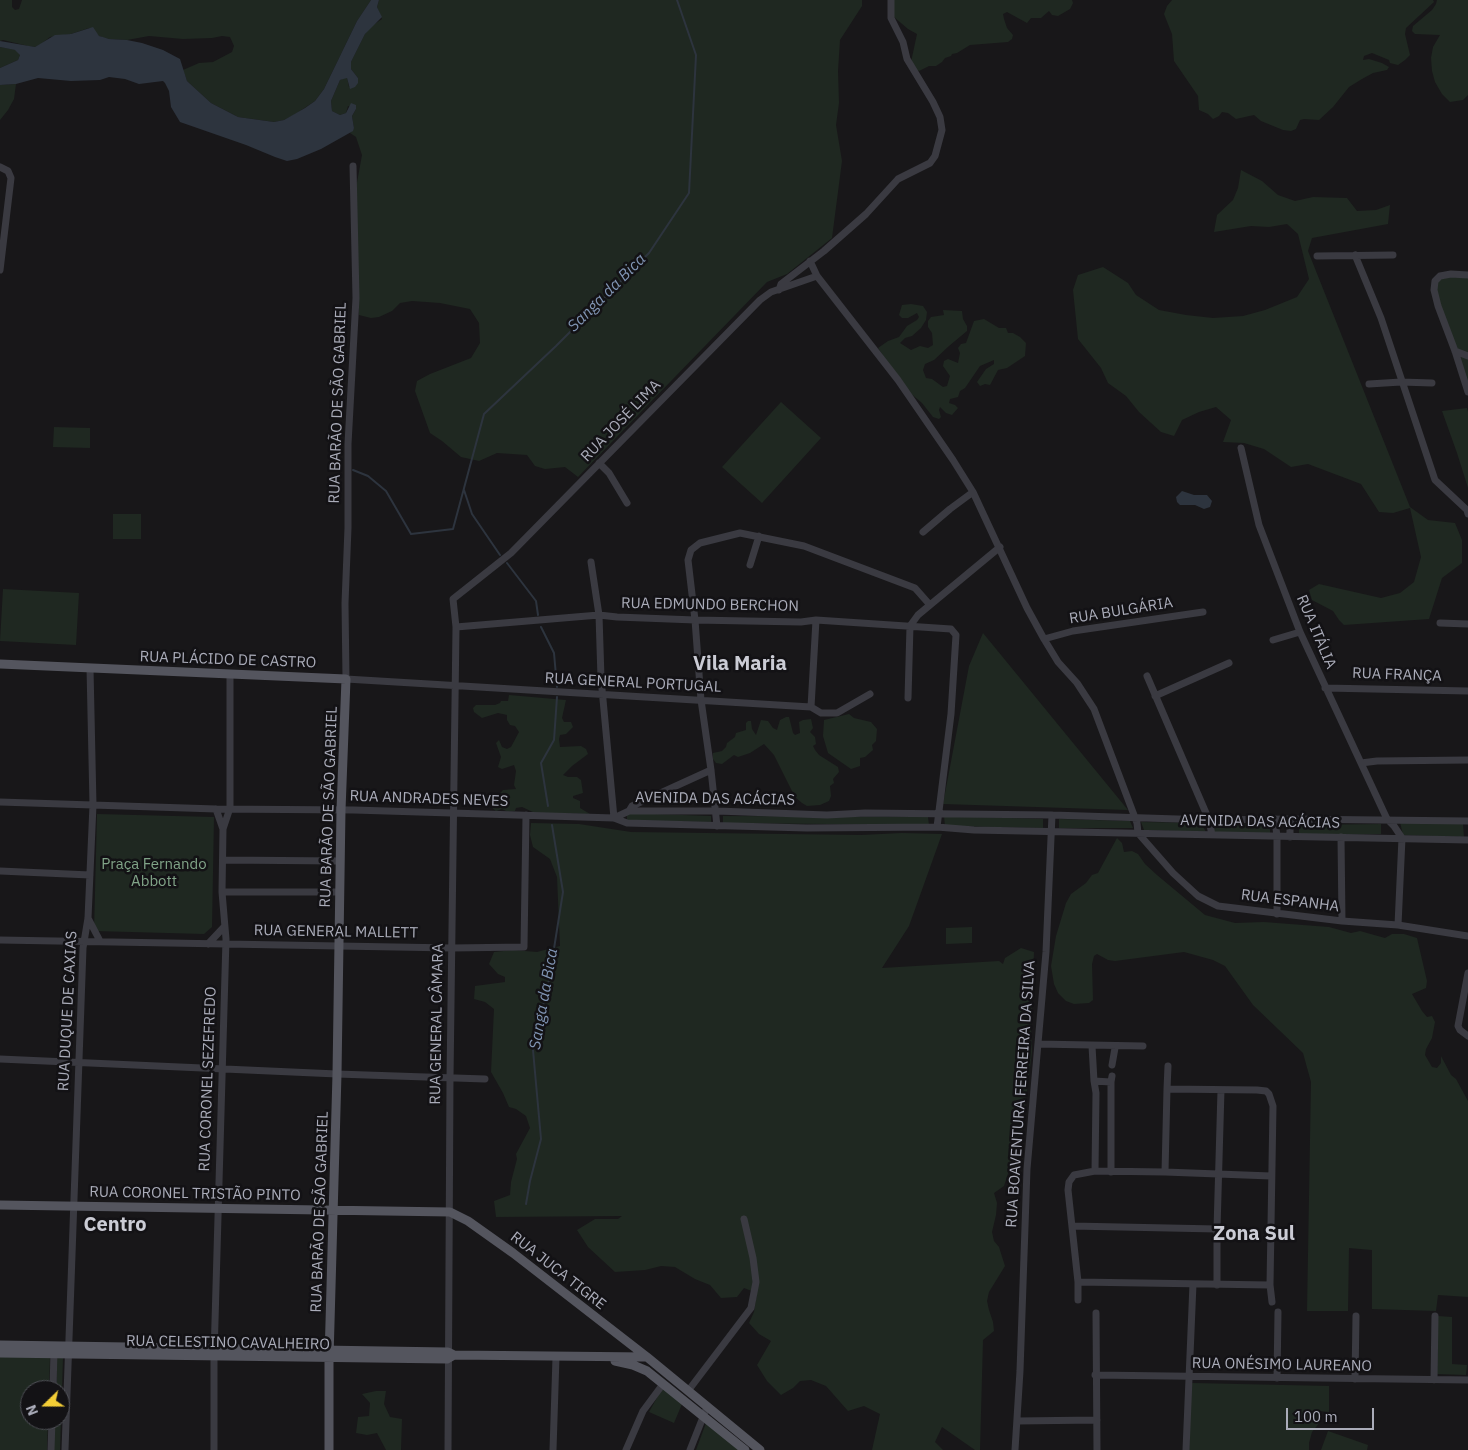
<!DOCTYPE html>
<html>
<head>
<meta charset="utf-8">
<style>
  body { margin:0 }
  #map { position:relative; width:1468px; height:1450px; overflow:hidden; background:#181719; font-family:"IBM Plex Sans",sans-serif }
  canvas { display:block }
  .north { position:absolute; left:20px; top:1380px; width:50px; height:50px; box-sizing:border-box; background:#131215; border:1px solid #4f5057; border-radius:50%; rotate:248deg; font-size:14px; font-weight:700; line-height:20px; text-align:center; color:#aaacb9 }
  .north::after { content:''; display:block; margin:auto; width:18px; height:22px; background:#f3cd36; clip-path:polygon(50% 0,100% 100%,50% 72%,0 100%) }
  .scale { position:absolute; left:1286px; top:1408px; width:88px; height:22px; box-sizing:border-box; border:2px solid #aaacb9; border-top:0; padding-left:6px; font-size:15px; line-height:18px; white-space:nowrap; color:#aaacb9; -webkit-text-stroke:4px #131215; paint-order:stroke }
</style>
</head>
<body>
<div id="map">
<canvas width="1468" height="1450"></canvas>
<div class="north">N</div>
<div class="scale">100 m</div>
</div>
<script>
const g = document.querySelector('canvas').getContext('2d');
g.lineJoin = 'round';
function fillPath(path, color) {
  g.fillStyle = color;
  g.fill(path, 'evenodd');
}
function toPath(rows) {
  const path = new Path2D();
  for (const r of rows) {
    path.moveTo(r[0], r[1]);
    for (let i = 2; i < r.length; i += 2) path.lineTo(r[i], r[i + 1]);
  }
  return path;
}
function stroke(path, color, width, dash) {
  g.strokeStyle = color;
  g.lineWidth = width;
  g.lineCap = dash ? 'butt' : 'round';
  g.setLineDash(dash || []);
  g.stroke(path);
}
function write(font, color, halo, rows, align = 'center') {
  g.font = font + ' "IBM Plex Sans",sans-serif';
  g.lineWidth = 5;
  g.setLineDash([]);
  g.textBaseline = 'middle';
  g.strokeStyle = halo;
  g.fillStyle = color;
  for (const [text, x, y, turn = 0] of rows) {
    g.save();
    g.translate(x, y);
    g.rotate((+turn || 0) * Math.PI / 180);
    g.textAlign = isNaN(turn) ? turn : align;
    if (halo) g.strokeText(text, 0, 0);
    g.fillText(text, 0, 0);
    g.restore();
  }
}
fillPath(toPath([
  [0,0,12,0,12,7,15,10,19,9,22,0,371,0,357,21,324,89,315,101,294,115,284,120,274,122,238,117,211,103,187,81,183,70,199,63,213,62,232,52,234,46,230,37,222,36,212,38,183,39,149,36,127,40,109,39,99,36,89,28,71,34,50,37,41,44,35,47,28,46,3,40,0,41],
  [379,0,862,0,862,6,840,40,838,71,839,103,836,125,842,161,832,238,787,274,767,282,578,477,565,467,545,469,535,466,527,455,497,453,479,461,461,457,442,441,430,433,415,391,417,381,430,374,471,358,480,343,479,323,470,309,440,303,412,301,400,303,392,311,379,317,371,318,359,315,356,188,362,155,356,137,350,133,354,128,352,116,356,109,348,106,346,113,340,115,332,111,331,101,340,80,347,77,349,87,358,78,351,69,351,62,365,34,370,27,382,19,377,7],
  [894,0,1072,0,1073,3,1070,9,1058,16,1052,15,1049,11,1041,18,1031,18,1027,23,1007,12,1003,14,1004,19,1007,28,1013,35,1012,39,1008,42,970,45,957,53,952,54,951,56,945,58,942,62,936,66,929,66,919,71,915,69,911,62,917,34,908,29,894,17],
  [1172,0,1433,0,1434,2,1406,28,1405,34,1410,55,1405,60,1398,65,1390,63,1389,60,1372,53,1364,56,1363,60,1369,59,1382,63,1389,67,1387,70,1373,73,1362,79,1349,87,1333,107,1319,120,1304,119,1300,120,1296,129,1291,131,1283,130,1261,121,1254,115,1236,119,1228,113,1222,112,1219,116,1213,119,1208,114,1199,110,1198,96,1174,61,1172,34,1164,14,1167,6],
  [1437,0,1468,0,1468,95,1463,100,1450,102,1442,94,1435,82,1432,71,1431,58,1433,47,1440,35,1415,34,1412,31,1413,26,1432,10,1436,4],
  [0,47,17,50,20,55,18,60,0,68],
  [16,84,14,99,8,110,0,120,0,85],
  [1241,170,1262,181,1278,195,1295,201,1313,197,1347,198,1357,211,1376,210,1390,205,1388,224,1312,238,1308,251,1410,507,1428,520,1455,523,1462,540,1462,563,1442,578,1429,619,1344,625,1339,620,1333,611,1312,600,1309,590,1319,584,1381,598,1400,593,1414,582,1421,557,1410,508,1393,513,1379,512,1361,484,1308,464,1291,467,1264,449,1244,443,1223,442,1231,420,1216,407,1199,412,1182,420,1174,436,1161,432,1139,412,1126,396,1108,383,1101,368,1078,339,1073,290,1078,275,1103,267,1128,283,1136,295,1159,310,1186,315,1213,318,1243,316,1265,310,1297,297,1309,279,1298,234,1287,224,1269,227,1251,226,1214,232,1217,215,1233,200,1238,188],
  [1468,275,1468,392,1438,306,1435,281,1440,276],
  [911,304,923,306,927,312,926,320,921,328,912,336,905,338,900,343,911,350,920,346,928,348,933,345,932,333,928,327,928,321,931,317,944,315,943,310,962,311,963,319,967,326,967,331,949,346,934,360,925,364,923,370,926,378,932,379,943,387,947,386,950,376,943,366,944,361,948,359,958,363,960,353,958,348,961,344,966,343,974,321,984,319,999,328,1006,328,1008,333,1013,333,1020,337,1026,343,1025,356,1007,368,998,370,990,385,985,384,980,386,977,382,986,369,994,364,994,360,980,366,965,388,960,391,958,397,950,399,949,403,955,405,958,408,952,415,946,413,940,407,939,410,941,417,939,419,933,417,922,403,909,392,899,376,889,365,878,348,888,341,899,337,907,326,917,320,919,317,917,313,908,318,902,318,899,315,902,305],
  [781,402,821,438,762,503,722,467],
  [1467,408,1468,412,1468,488,1457,453,1442,411],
  [54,427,90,428,90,448,53,447],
  [113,514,141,514,141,539,113,539],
  [3,589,79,593,76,645,0,641],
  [983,633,1128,810,943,804,969,666],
  [509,695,566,700,562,718,564,722,571,722,573,727,566,734,560,735,559,739,560,747,581,746,586,749,588,754,572,766,563,775,568,777,577,777,581,780,583,793,573,796,573,798,580,801,580,808,590,814,535,813,522,807,516,808,515,811,508,812,502,809,496,811,491,807,493,801,503,790,516,789,514,785,516,771,514,765,502,769,498,767,501,757,496,743,499,740,502,747,507,749,511,747,519,732,515,726,510,725,507,720,507,715,498,713,482,718,474,712,473,708,476,705,495,705,500,703,501,701,508,701],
  [849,714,854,718,871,722,877,729,876,741,872,745,873,750,865,757,860,758,860,766,851,769,828,753,823,736,824,720],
  [786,717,789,717,793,733,795,735,800,733,799,722,803,720,811,719,813,728,810,732,815,737,816,744,813,746,815,750,819,755,838,767,839,772,833,779,834,783,830,786,831,796,829,801,820,805,807,806,802,803,795,797,774,755,764,744,750,753,738,757,734,755,722,764,716,763,713,759,713,753,722,751,726,747,727,743,735,737,736,733,746,730,746,723,748,721,751,721,752,729,756,735,761,720,768,721,773,728,777,730,780,720],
  [627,813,711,816,711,822,627,821],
  [97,814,214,817,212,927,204,934,94,931],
  [723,816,928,817,929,825,723,823],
  [944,816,1043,819,1043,828,945,826],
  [1059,819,1130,821,1133,828,1059,828],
  [1141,822,1201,823,1206,832,1144,830],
  [1400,822,1463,824,1464,837,1403,835],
  [531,823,579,824,631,832,861,835,902,833,942,834,909,926,882,968,999,961,1003,964,1005,958,1021,948,1034,952,1031,1029,1032,1052,1019,1154,1010,1167,1004,1186,994,1193,997,1203,996,1215,992,1232,994,1241,999,1247,1005,1266,989,1292,987,1301,989,1310,993,1322,994,1331,983,1340,980,1450,975,1450,942,1427,935,1442,943,1450,872,1450,880,1414,864,1406,848,1411,826,1386,811,1380,800,1381,793,1388,781,1395,767,1381,757,1365,771,1341,759,1334,749,1323,754,1312,757,1293,744,1288,737,1297,721,1298,710,1285,695,1279,675,1267,661,1266,645,1270,615,1272,588,1247,577,1230,595,1219,618,1219,622,1216,496,1217,494,1201,510,1195,511,1182,517,1159,516,1154,530,1128,526,1116,516,1109,509,1107,503,1093,491,1072,494,1009,485,1002,474,999,475,986,505,982,505,977,498,974,489,964,494,952,513,950,537,952,560,946,557,877,550,859,533,847,530,835],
  [1214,823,1270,824,1270,833,1214,833],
  [1381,824,1381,834,1299,835,1299,825],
  [1117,838,1122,843,1124,852,1132,851,1138,854,1145,864,1157,875,1205,915,1235,923,1264,922,1329,927,1351,933,1360,931,1385,938,1392,934,1404,934,1417,938,1427,981,1426,988,1412,994,1422,1011,1427,1017,1432,1016,1435,1022,1432,1038,1426,1049,1425,1055,1432,1067,1437,1068,1441,1063,1441,1056,1451,1075,1456,1079,1468,1101,1468,1297,1438,1295,1436,1311,1372,1309,1372,1250,1349,1248,1348,1311,1307,1311,1311,1082,1303,1053,1253,1005,1225,966,1213,960,1184,952,1115,961,1108,960,1097,954,1094,956,1092,964,1093,1000,1089,1003,1074,1004,1066,1001,1058,993,1054,984,1051,966,1056,936,1066,903,1071,894,1086,883,1092,875,1098,873],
  [972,927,972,943,946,944,946,928],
  [1438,1316,1452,1317,1452,1364,1467,1365,1466,1375,1437,1374],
  [0,1355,50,1356,49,1390,30,1390,30,1420,48,1420,47,1450,0,1450],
  [61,1357,63,1358,60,1450,53,1450,55,1420,60,1420,60,1390,56,1390,57,1358],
  [1193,1383,1329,1386,1329,1412,1319,1411,1320,1422,1312,1432,1309,1443,1309,1450,1189,1450,1191,1384],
  [663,1387,682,1404,674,1423,649,1412],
  [376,1391,386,1391,384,1404,390,1417,402,1419,401,1450,386,1450,377,1433,367,1435,356,1433,358,1417,369,1416,370,1403,362,1394],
  [706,1423,739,1450,696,1450],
  [1328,1431,1368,1445,1367,1450,1321,1450]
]), '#1f2821');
fillPath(toPath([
  [371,0,379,0,377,7,382,17,365,34,351,62,351,69,358,78,358,83,355,87,350,89,347,78,340,80,331,101,332,111,340,115,346,113,351,103,356,105,356,109,352,116,354,128,353,131,321,149,297,159,287,161,275,157,246,145,180,122,171,107,169,91,165,83,163,81,139,84,125,79,109,77,100,80,71,81,38,78,16,84,0,85,0,68,18,60,20,55,15,50,0,47,0,41,35,47,55,35,71,34,93,27,99,36,103,37,109,39,127,40,142,43,163,50,180,59,187,81,211,103,238,117,274,122,284,120,305,108,315,101,324,89,357,21],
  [1182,491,1194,495,1207,495,1212,501,1210,507,1204,509,1195,505,1180,505,1177,502,1176,497]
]), '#2d343e');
stroke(toPath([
  [353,470,368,476,386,491,411,534,453,529,484,414,556,346,649,253,689,193,696,55,677,0],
  [464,490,472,514,500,555],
  [507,563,536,601,538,615],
  [541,627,554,653,557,687],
  [548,806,541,763,554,740,557,697],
  [526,1204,530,1181,541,1139,533,1050,549,980,563,892,552,825]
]), '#2d343e', 2);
stroke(toPath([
  [353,166,356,298,348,444,348,528,345,603,346,679,811,707],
  [0,167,8,171,11,178,0,270],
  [1355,255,1381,318,1435,480,1467,510,1468,514],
  [1317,256,1393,255],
  [810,261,817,276,898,380,953,460,973,492,1027,608,1044,639,1058,662,1077,683,1094,709,1137,823,1138,833],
  [1468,275,1451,274,1440,276,1435,281,1434,290,1438,306,1455,351,1468,392],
  [779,290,781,284,824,251,866,214,898,179,930,163,935,156,942,130,940,117,933,102,907,59,903,42,891,18,891,0],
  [1455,351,1468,356],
  [1369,384,1401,382,1432,383],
  [1241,448,1259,525,1300,632,1387,819,1394,826,1402,838,1398,925],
  [599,463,609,473,627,503],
  [923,532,950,509,973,492],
  [591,562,599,615,601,678,614,818],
  [750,565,759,536],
  [1440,623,1468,624],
  [456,627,599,615,617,617,695,620,801,622,816,620,951,629,956,635,951,714,937,827],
  [1044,639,1073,631,1203,612],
  [1273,640,1300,632],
  [1147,676,1209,820,1212,835],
  [1325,688,1468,691],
  [1155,696,1229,663],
  [908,698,910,626,918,615,930,605,1000,547],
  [811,707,816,620],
  [811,707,821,713,837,713,870,694],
  [1361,763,1377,761,1468,760],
  [0,802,216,809,354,810,614,818,627,823,734,826,807,828,937,827,974,830,1468,840],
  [216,809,223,829],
  [629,811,632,806,711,770],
  [614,818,629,811,717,811,827,815,865,813,1052,815,1209,820,1290,819,1468,821],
  [1275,819,1277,837,1277,914],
  [1290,819,1290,837],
  [717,826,711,770,701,700,695,620,688,560,691,550,700,543,740,533,804,546,915,588,930,605],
  [1138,833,1173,873,1198,896,1218,906,1342,921,1398,925,1468,936],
  [1341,837,1342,921],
  [223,860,340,861],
  [0,871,90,875],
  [222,892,340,892],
  [88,918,100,941],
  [0,940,452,948,524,947,526,815],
  [208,944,224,927],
  [1468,973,1458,1026,1460,1030,1468,1036],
  [1038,1044,1143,1046],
  [1092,1046,1094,1081,1111,1082,1112,1076],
  [0,1059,337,1074,485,1079],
  [1112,1065,1115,1048,1113,1046],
  [1094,1081,1096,1093,1095,1171],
  [1167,1089,1168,1066],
  [1111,1172,1111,1082],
  [1165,1172,1167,1089,1257,1090,1266,1091,1269,1094,1273,1106,1270,1285,1078,1282,1068,1190,1069,1182,1074,1175,1095,1171,1165,1172,1271,1176],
  [1072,1226,1217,1229,1217,1285],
  [1217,1229,1221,1090],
  [1078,1282,1078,1300],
  [1270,1285,1272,1302],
  [1096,1313,1097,1450],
  [1095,1375,1468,1380],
  [1277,1378,1278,1312],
  [1355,1379,1356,1316],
  [1434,1380,1435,1316],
  [53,1390,54,1350],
  [688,1391,751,1308,756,1282,753,1258,744,1219],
  [1017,1421,1097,1420],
  [51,1450,52,1420],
  [65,1450,83,948,88,918,93,805,90,668],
  [214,1450,214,1356,226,939,222,892,223,829,230,808,230,674],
  [448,1450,450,1078,456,627,453,599,511,553,760,300,771,292,817,276],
  [553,1450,556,1357],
  [626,1450,643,1411,663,1384],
  [690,1450,707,1407],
  [1015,1450,1020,1371,1027,1169,1046,952,1052,815],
  [1186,1450,1193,1284]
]), '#3a3a41', 7);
stroke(toPath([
  [0,664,346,679,341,810,337,1074,329,1358,329,1450],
  [0,1205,450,1212,468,1221,513,1253,647,1357,760,1450],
  [0,1345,448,1352,454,1355,647,1357],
  [0,1353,447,1359,454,1355],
  [615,1361,633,1365,647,1371,745,1450]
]), '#54555e', 9);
write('15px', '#aaacb9', '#131215', [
  ["RUA BARÃO DE SÃO GABRIEL",338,403,-88],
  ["RUA JOSÉ LIMA",621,421,-46],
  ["RUA EDMUNDO BERCHON",710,605,1],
  ["RUA BULGÁRIA",1121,611,-9],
  ["RUA ITÁLIA",1316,632,67],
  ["RUA PLÁCIDO DE CASTRO",228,660,2],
  ["RUA FRANÇA",1397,675,2],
  ["RUA GENERAL PORTUGAL",633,683,3],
  ["RUA ANDRADES NEVES",429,799,2],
  ["AVENIDA DAS ACÁCIAS",715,799,1],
  ["RUA BARÃO DE SÃO GABRIEL",329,807,-88],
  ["AVENIDA DAS ACÁCIAS",1260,822,1],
  ["RUA ESPANHA",1290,901,7],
  ["RUA GENERAL MALLETT",336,932,1],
  ["RUA DUQUE DE CAXIAS",68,1011,-87],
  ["RUA GENERAL CÂMARA",437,1024,-89],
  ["RUA CORONEL SEZEFREDO",208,1079,-88],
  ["RUA BOAVENTURA FERREIRA DA SILVA",1021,1094,-86],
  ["RUA CORONEL TRISTÃO PINTO",195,1194,1],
  ["RUA BARÃO DE SÃO GABRIEL",320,1212,-88],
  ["RUA JUCA TIGRE",558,1271,38],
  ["RUA CELESTINO CAVALHEIRO",228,1343,1],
  ["RUA ONÉSIMO LAUREANO",1282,1365,1]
]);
write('15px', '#81a488', '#131215', [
  ["Praça Fernando",154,865],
  ["Abbott",154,882]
]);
write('italic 16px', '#8195b4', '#131215', [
  ["Sanga da Bica",607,293,-45],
  ["Sanga da Bica",544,999,-80]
]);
write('bold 20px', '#cbccd5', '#131215', [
  ["Vila Maria",740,664],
  ["Centro",115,1225],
  ["Zona Sul",1254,1234]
]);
</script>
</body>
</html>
